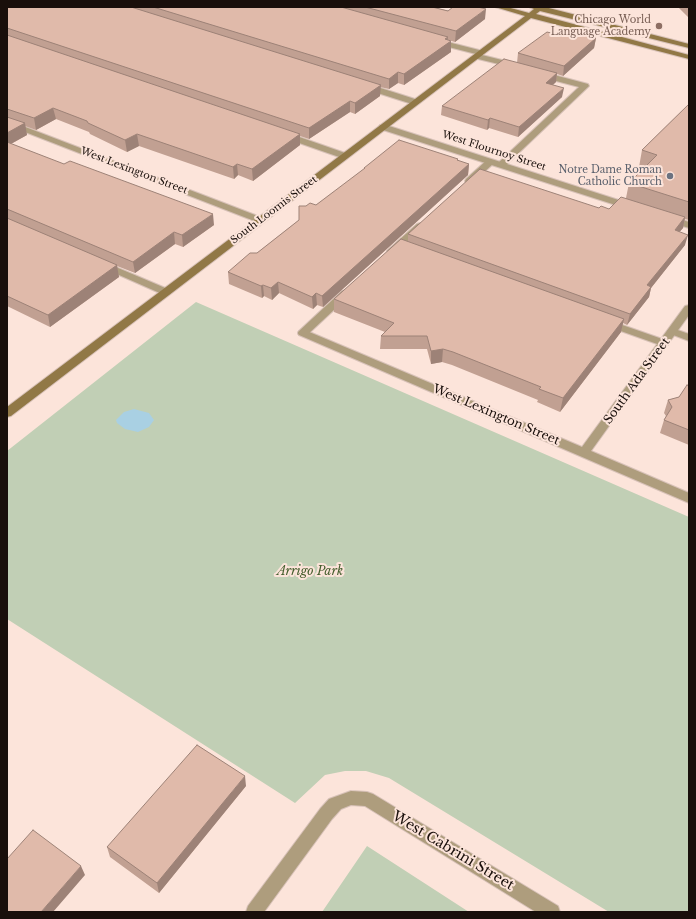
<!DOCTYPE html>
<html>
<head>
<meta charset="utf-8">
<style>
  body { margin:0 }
  #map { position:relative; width:696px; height:919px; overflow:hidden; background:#fce4da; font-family:"Libre Baskerville",serif }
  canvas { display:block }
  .frame { position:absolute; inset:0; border:8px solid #190f0b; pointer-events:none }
</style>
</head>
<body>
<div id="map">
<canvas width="696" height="919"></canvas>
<div class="frame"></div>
</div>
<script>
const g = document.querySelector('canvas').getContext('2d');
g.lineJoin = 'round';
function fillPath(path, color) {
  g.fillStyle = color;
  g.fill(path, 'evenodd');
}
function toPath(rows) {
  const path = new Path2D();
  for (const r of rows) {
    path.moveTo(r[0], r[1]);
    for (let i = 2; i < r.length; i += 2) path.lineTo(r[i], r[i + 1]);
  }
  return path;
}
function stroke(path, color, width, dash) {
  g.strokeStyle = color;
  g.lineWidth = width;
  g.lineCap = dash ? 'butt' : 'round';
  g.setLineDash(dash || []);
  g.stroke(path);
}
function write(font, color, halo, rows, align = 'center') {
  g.font = font + ' "Libre Baskerville",serif';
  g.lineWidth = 4;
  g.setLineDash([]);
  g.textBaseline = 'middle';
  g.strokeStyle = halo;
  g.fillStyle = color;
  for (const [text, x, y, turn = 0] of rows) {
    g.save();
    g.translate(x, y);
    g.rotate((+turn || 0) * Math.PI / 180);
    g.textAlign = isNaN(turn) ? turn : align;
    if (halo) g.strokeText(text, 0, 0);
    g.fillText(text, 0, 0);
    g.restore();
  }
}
fillPath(toPath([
  [196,302,689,517,689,912,609,912,389,778,366,771,345,771,325,775,295,803,7,619,7,451],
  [367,846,469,912,322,912]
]), '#c1cfb5');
fillPath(toPath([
  [134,409,149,413,154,420,149,427,138,432,125,429,117,423,116,420,124,412]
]), '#a9d0e3');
const lane = toPath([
  [433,39,436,39,483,51,484,53,482,55,518,64,519,66,515,68,474,58,473,56,476,54,433,43,433,39],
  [537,72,543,72,588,84,589,86,504,167,498,167,497,165,498,163,579,87,537,76,537,72],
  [285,132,348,154,349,156,345,159,342,158,282,137,281,135,282,133,285,132],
  [490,159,494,162,493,164,472,183,466,183,465,181,466,179,487,160,490,159],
  [420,223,423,224,425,226,423,228,395,253,389,253,387,251,389,249,417,224,420,223],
  [104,262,170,290,171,292,170,294,162,294,101,267,99,265,101,263,104,262],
  [346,290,351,293,350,295,307,335,299,335,298,333,299,331,342,291,346,290],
  [608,320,668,341,669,343,668,345,660,345,604,325,603,323,608,320],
  [672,328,689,334,689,341,668,333,667,331,672,328]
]);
const street = toPath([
  [362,84,368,84,418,100,419,102,418,104,412,104,362,88,362,84],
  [7,120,263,218,265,220,263,222,257,222,7,125,7,120],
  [380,125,386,125,634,205,636,207,631,210,628,209,380,129,379,127,380,125],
  [669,216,689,222,689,228,666,221,664,219,666,217,669,216],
  [689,305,689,315,591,451,689,493,689,503,299,335,298,333,299,331,307,331,582,447,685,306,689,305],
  [351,791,367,792,373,794,558,906,560,912,536,912,365,806,351,805,341,809,332,819,264,912,246,912,248,906,320,809,329,799,351,791]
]);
const secondary = toPath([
  [495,7,507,7,529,13,534,9,529,7,545,7,689,44,689,48,540,11,536,14,689,55,689,59,531,18,11,416,7,417,7,407,525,16,495,7]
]);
stroke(lane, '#d8c2b9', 2);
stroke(street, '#d8c2b9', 2);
stroke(secondary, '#d8c2b9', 2);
fillPath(lane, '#ae9d7d');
fillPath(street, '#ae9d7d');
fillPath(secondary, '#917846');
fillPath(toPath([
  [7,7,432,7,485,19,455,42,448,40,451,52,404,85,398,83,389,89,380,87,380,96,355,114,350,112,309,139,300,136,300,145,253,181,238,175,234,179,139,146,127,152,90,134,89,132,56,119,36,130,25,126,27,135,11,144,214,225,183,247,175,244,135,273,117,266,119,277,50,327,7,306],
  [678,7,689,7,689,18],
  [555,34,596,38,594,48,563,76,557,74,556,82,553,85,562,97,518,137,489,128,487,130,441,115,442,106,517,63,518,53],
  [689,104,689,220,685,219,683,228,679,232,685,245,651,288,649,297,627,325,623,323,621,332,560,412,537,402,538,400,452,365,442,362,431,364,427,349,380,349,381,336,385,332,334,312,334,299,408,241,408,234,599,208,609,209,626,198,629,183,643,169,639,167,642,150],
  [458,159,458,161,469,164,468,175,323,307,317,305,313,309,279,293,272,300,264,296,262,298,229,284,228,272,257,253,299,220,306,206,316,205,364,170,364,168],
  [689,386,689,445,660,433,664,420,666,416,664,413,668,400,679,397],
  [246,786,159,893,110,857,107,847]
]), '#c1a092');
fillPath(toPath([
  [486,9,485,19,455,42,456,31],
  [448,37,447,44,451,41,451,52,404,85,404,74],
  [596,38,594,48,563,76,564,66],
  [398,72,398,83,389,89,389,79],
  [557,73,556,82,544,92,546,83],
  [381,85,380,96,355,114,355,103],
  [564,88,562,97,518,137,519,127],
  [350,101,350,112,309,139,309,128],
  [53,108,56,119,36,130,34,118],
  [490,118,489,128,487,130,488,120],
  [25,123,27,135,7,146,7,133],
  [137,134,139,146,127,152,125,140],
  [300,134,300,145,253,181,252,169],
  [237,164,238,175,234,179,233,167],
  [469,164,468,175,323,307,322,296],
  [213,214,214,225,183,247,182,235],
  [685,217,683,228,672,241,675,230],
  [174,232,175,244,135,273,133,262],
  [688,235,685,245,651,288,649,297,627,325,630,314,647,285],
  [117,265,119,277,50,327,48,315],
  [278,282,279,293,272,300,271,288],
  [263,285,264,296,262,298,261,286],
  [316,293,317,305,313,309,312,297],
  [624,319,621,332,560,412,563,398],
  [443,349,442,362,431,364,431,351],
  [245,776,246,786,159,893,157,883],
  [81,866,85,875,53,912,41,912]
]), '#9d8277');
const building = toPath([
  [7,7,131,7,381,85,355,103,350,101,309,128,7,28,7,7],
  [153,7,341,7,448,37,445,39,451,41,404,74,398,72,389,79,153,7],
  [365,7,432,7,448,11,453,7,478,7,486,9,456,31,365,7],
  [561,29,596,38,564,66,518,53,547,32,555,34,561,29],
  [7,35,300,134,252,169,237,164,233,167,137,134,125,140,88,123,87,121,53,108,34,118,7,109,7,35],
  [504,59,557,73,546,83,564,88,519,127,490,118,488,120,442,106,504,59],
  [689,104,689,202,629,183,657,155,642,150,689,104],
  [7,117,25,123,7,133,7,117],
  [399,140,458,159,457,160,469,164,322,296,316,293,312,297,278,282,271,288,263,285,261,286,228,272,250,253,257,253,299,220,299,206,306,206,310,203,316,205,365,168,364,168,399,140],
  [7,142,64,164,70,161,213,214,182,235,174,232,133,262,7,209,7,142],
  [480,169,599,208,601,206,609,209,621,197,685,217,675,230,688,235,647,285,651,287,630,314,408,234,480,169],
  [7,218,117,265,48,315,7,296,7,218],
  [401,239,624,319,563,398,539,389,541,387,453,352,443,349,431,351,427,336,381,336,394,323,334,299,401,239],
  [687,385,689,386,689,430,664,420,672,407,668,400,679,397,687,385],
  [197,745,245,776,157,883,107,847,197,745],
  [33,830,81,866,41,912,7,912,7,859,33,830]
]);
fillPath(building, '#e0baaa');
stroke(building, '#9d8277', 1);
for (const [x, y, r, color] of [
  [659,26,4,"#8d6e63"],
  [670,176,4,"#6b7280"]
]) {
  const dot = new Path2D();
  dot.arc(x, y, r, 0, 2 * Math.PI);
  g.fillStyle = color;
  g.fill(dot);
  stroke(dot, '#fce4da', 1.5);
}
write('10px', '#785e54', '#fce4da', [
  ["Chicago World",651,20],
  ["Language Academy",651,32]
], 'right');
write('10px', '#190f0b', '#fce4da', [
  ["West Flournoy Street",494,151,18],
  ["West Lexington Street",134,171,21],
  ["South Loomis Street",274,210,-37]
]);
write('10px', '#5b616d', '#fce4da', [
  ["Notre Dame Roman",662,170],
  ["Catholic Church",662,182]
], 'right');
write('12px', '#190f0b', '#fce4da', [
  ["South Ada Street",637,381,-54],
  ["West Lexington Street",496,415,23]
]);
write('italic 12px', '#455e2d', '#fce4da', [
  ["Arrigo Park",310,572]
]);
write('14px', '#190f0b', '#fce4da', [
  ["West Cabrini Street",453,851,31]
]);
</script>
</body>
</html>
